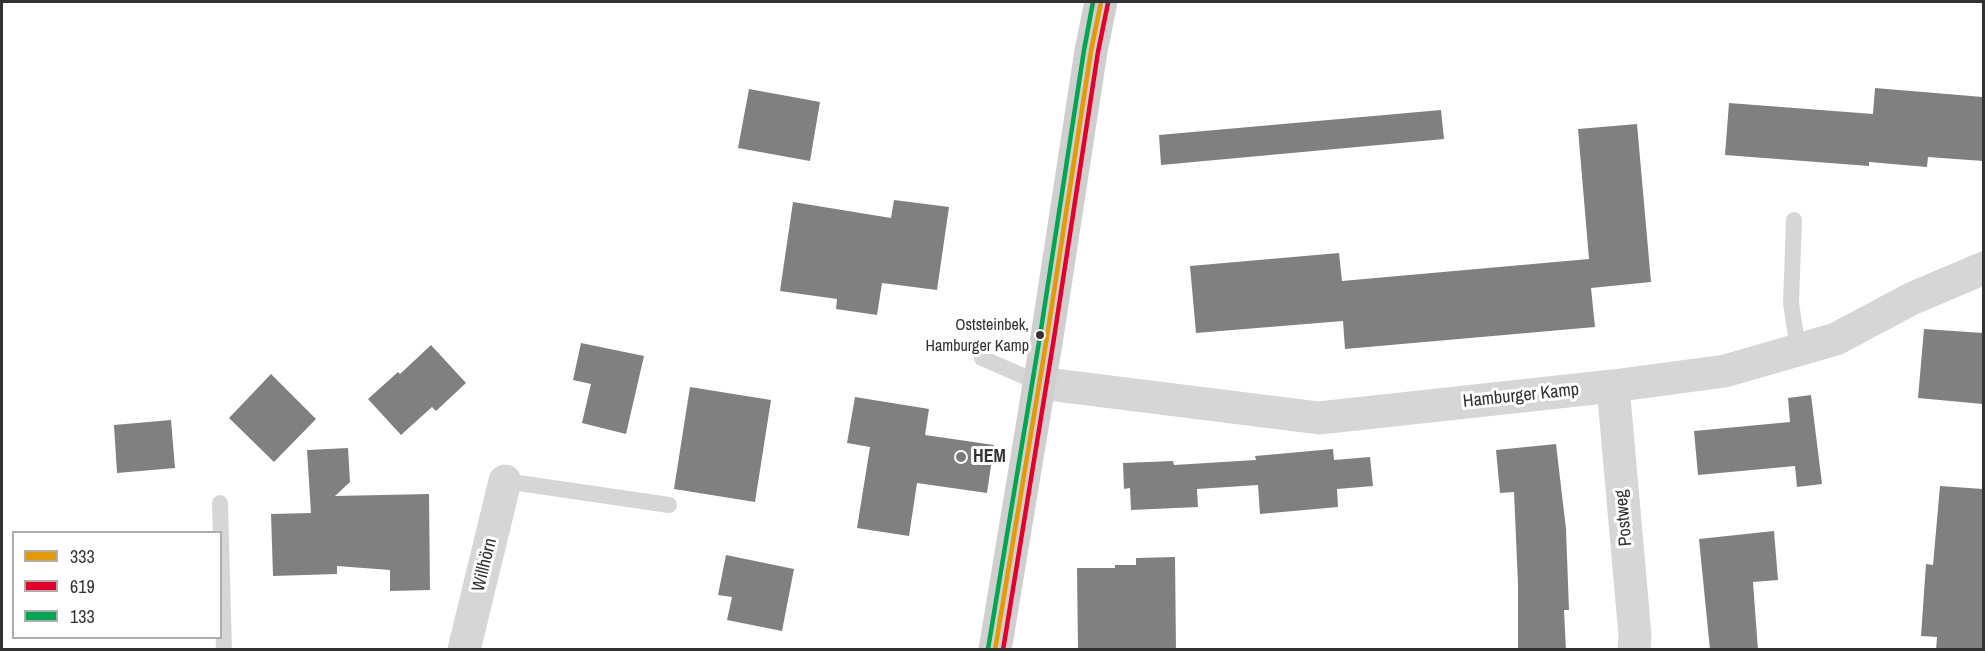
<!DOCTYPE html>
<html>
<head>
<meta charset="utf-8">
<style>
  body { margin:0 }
  #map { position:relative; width:1985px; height:651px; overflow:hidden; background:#fff; font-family:"Archivo Narrow",sans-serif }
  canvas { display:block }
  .frame { position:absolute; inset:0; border:3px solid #323232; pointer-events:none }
  .legend { position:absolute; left:12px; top:531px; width:210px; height:108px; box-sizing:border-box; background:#fff; border:2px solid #adadad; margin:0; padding:8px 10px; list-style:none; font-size:18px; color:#323232 }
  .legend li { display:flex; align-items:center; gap:12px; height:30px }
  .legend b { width:30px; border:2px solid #adadad }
</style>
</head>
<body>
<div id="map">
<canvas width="1985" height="651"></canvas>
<div class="frame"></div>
<ul class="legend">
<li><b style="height:8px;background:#e39a05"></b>333</li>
<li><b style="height:8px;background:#e4002b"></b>619</li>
<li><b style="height:8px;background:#00a651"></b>133</li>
</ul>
</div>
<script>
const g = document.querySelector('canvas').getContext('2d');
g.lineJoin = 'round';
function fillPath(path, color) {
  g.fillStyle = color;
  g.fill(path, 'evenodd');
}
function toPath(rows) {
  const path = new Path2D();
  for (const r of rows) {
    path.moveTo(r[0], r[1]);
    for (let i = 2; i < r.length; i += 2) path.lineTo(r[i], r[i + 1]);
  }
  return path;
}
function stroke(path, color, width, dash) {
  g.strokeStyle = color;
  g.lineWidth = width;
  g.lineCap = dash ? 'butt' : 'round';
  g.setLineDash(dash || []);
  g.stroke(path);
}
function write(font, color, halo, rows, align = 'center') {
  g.font = font + ' "Archivo Narrow",sans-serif';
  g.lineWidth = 6;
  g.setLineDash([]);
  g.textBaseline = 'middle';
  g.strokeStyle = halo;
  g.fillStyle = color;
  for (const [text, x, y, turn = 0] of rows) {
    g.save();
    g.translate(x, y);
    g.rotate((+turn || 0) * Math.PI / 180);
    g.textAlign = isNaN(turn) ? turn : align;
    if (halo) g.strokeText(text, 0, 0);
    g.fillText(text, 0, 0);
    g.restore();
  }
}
fillPath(toPath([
  [1875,88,1983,97,1983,161,1928,157,1927,167,1869,162,1869,166,1725,155,1729,103,1873,114],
  [749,89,820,102,810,161,738,148],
  [1441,110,1444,139,1161,165,1159,135],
  [1637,124,1651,282,1591,288,1595,327,1345,349,1343,321,1196,333,1190,266,1339,253,1342,281,1589,259,1578,129],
  [894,200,949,207,937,290,882,283,877,315,836,309,837,299,780,291,793,202,891,218],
  [1924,329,1983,333,1983,404,1918,398],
  [581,343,644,356,626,434,582,423,591,384,573,380],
  [431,345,466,383,436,411,432,407,401,435,368,399,398,372,400,374],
  [271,374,316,419,274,462,229,418],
  [690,387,771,400,755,502,674,489],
  [1811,395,1822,484,1797,487,1795,466,1698,475,1694,431,1790,422,1788,398],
  [855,397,929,409,925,435,994,445,987,493,917,483,909,536,857,528,870,447,847,443],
  [171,420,175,468,117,473,114,425],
  [1556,444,1566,529,1569,610,1564,610,1566,650,1518,650,1518,584,1514,492,1500,493,1496,450],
  [348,448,350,482,335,496,429,494,430,590,390,591,390,570,337,566,337,574,273,576,271,514,311,513,307,450],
  [1333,449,1334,460,1370,457,1373,486,1337,489,1338,507,1260,514,1258,485,1197,489,1198,507,1131,510,1130,488,1124,489,1123,463,1173,461,1174,465,1256,460,1255,456],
  [1940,486,1983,489,1983,650,1936,650,1937,637,1921,636,1926,564,1933,565],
  [1774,531,1778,580,1753,582,1758,650,1710,650,1699,539],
  [726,555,794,569,782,631,727,620,732,597,718,595],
  [1175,557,1176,650,1078,650,1077,568,1115,568,1115,565,1136,565,1136,558]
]), '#808080');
stroke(toPath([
  [1794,220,1791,303,1798,350],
  [982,358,1039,383],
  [505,481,669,505],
  [220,503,224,650]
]), '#d6d6d6', 16);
stroke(toPath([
  [1039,383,1319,418,1613,386,1725,371,1836,339,1911,299,1984,268],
  [1613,386,1635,635,1634,650],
  [464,650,505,481]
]), '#d6d6d6', 33);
stroke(toPath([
  [995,650,1047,337,1091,51,1101,2]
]), '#cfcfcf', 33);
stroke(toPath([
  [995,650,1047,337,1091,51,1101,2]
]), '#e39a05', 4.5);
stroke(toPath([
  [1003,650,1054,338,1098,52,1108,3]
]), '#e4002b', 4.5);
stroke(toPath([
  [988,649,1040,336,1084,50,1093,2]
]), '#00a651', 4.5);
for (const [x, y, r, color] of [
  [1040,335,5,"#323232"],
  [961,457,6,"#7a7a7a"]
]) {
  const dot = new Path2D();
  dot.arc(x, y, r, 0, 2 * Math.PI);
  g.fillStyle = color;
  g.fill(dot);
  stroke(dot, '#fff', 2);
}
write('16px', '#323232', '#fff', [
  ["Oststeinbek,",1029,326],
  ["Hamburger Kamp",1029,347]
], 'right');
write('18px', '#323232', '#fff', [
  ["Hamburger Kamp",1521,396,-6],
  ["Postweg",1624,518,-95],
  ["Willhörn",485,565,-76]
]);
write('bold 18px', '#323232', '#fff', [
  ["HEM",973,457]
], 'left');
</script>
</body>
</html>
